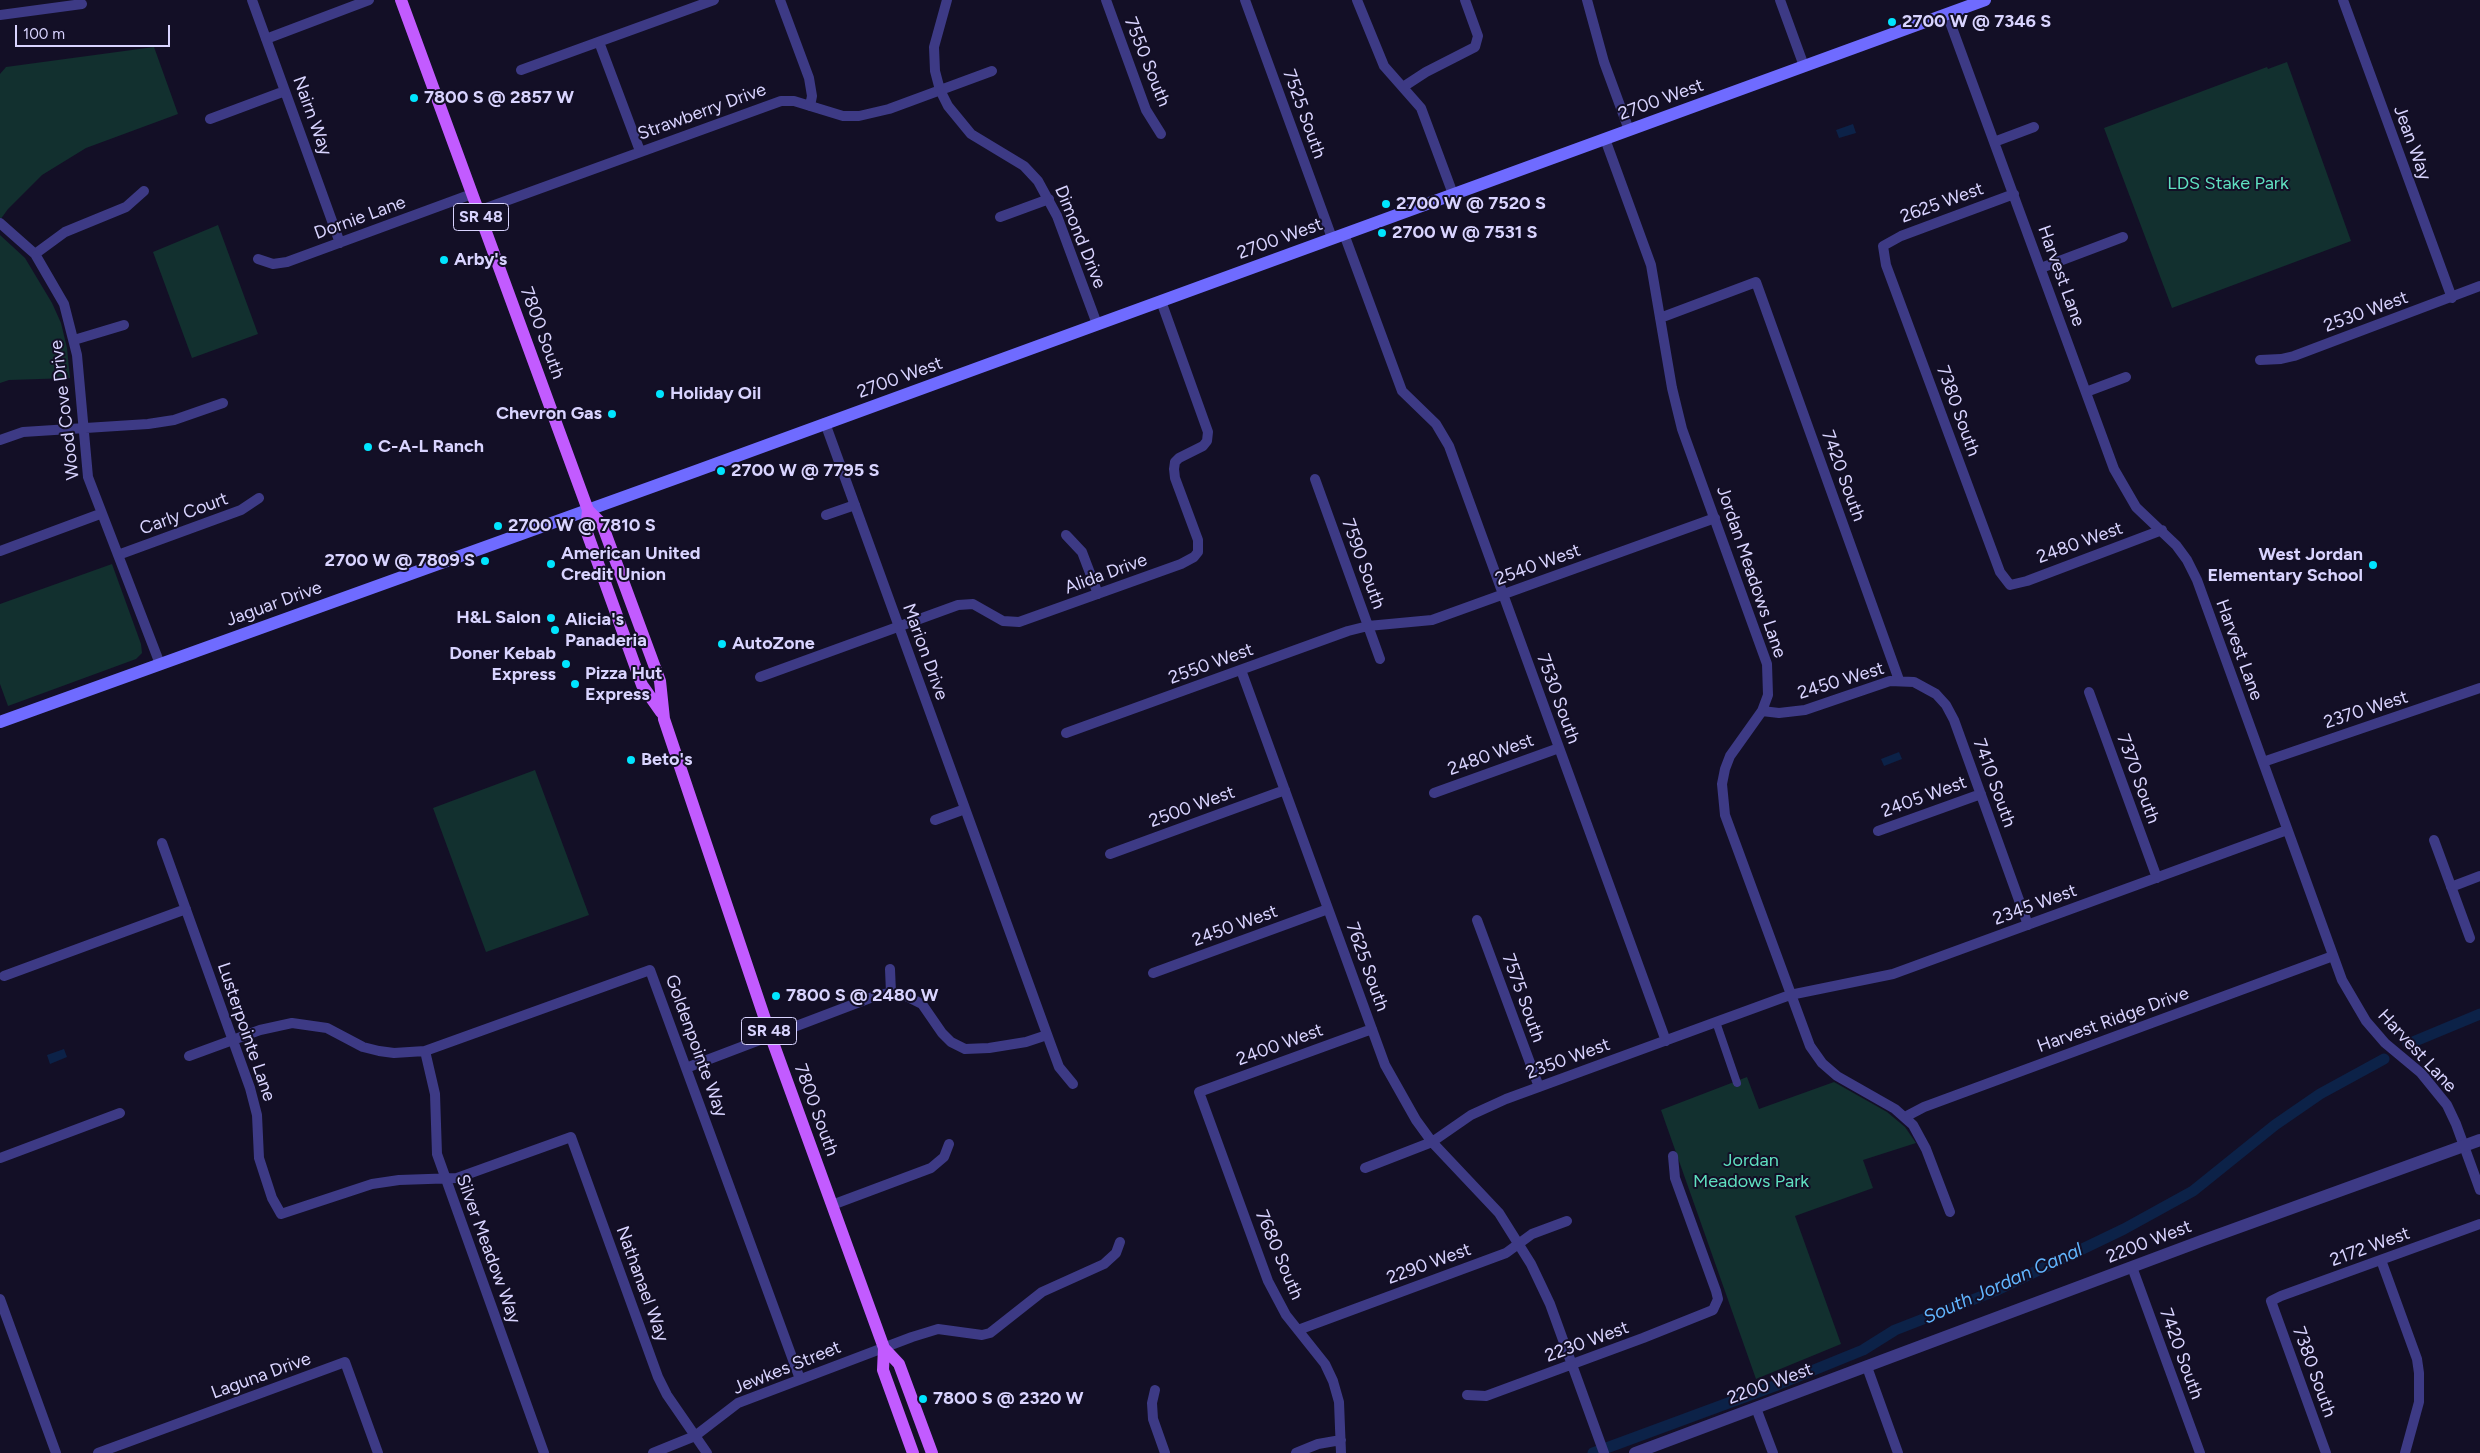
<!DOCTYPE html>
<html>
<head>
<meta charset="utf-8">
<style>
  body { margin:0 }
  #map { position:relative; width:2480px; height:1453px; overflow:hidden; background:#130f26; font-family:Figtree,sans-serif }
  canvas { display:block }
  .scale { position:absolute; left:15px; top:25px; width:155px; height:22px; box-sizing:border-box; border:2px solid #d9d4ff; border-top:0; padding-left:6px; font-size:15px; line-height:18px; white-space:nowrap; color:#d9d4ff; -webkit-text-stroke:4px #130f26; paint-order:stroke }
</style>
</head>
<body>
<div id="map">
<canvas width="2480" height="1453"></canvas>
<div class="scale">100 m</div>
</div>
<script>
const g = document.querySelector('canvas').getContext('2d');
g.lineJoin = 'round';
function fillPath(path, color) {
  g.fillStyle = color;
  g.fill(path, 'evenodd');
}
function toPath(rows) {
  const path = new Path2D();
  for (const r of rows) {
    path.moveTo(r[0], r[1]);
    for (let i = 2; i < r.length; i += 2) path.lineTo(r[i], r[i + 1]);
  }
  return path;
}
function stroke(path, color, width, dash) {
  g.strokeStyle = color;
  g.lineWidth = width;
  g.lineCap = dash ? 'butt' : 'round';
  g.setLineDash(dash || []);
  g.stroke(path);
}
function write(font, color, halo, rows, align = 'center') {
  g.font = font + ' Figtree,sans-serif';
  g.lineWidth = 4;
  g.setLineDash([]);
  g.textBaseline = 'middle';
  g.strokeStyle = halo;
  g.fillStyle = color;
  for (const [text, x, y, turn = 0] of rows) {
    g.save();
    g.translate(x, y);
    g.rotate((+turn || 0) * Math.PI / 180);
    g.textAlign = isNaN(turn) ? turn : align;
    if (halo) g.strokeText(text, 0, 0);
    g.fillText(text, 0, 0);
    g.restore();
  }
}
fillPath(toPath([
  [154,47,178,114,86,148,42,175,8,209,0,220,0,74,6,67],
  [2287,62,2351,241,2172,308,2104,128,2267,67,2268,69],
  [218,225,258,334,192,358,153,252],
  [0,235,25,258,52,303,61,323,67,348,70,378,9,380,0,383],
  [112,564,141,644,142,653,136,659,8,706,0,684,0,604],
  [535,770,589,915,486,952,433,808],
  [1747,1077,1759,1109,1834,1082,1887,1112,1905,1127,1916,1143,1863,1160,1873,1188,1795,1216,1841,1344,1756,1379,1661,1110]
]), '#12302f');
fillPath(toPath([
  [1853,124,1856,133,1839,138,1836,130],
  [1899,752,1902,759,1884,766,1881,759],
  [64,1049,67,1057,50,1064,47,1055]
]), '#0c2248');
stroke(toPath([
  [2408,1044,2480,1014],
  [1593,1453,1777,1385,1863,1350,1895,1330,1995,1291,2124,1229,2193,1191,2275,1125,2320,1094,2384,1059]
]), '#0c2248', 11);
stroke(toPath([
  [1716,1022,1737,1083]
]), '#3d3a85', 8);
stroke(toPath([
  [252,0,340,243],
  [780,0,809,78,812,96,810,106],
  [947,0,934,47,935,71,940,90,948,106,971,134,1024,166,1038,181,1057,216,1097,324],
  [1106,0,1146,110,1161,134],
  [1245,0,1332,238],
  [1357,0,1384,66,1421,108,1453,194],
  [1587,0,1604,62,1629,130],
  [1780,0,1804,66],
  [2343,0,2452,298],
  [1947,14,2114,469,2136,507,2176,545,2187,560,2197,580,2342,980,2366,1021,2385,1043,2421,1073,2447,1105,2456,1124,2480,1190],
  [0,15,82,4],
  [266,39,369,0],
  [599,42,640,151],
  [521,70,714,0],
  [1403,87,1426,72,1475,47,1478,36,1465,0],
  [210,119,285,91],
  [1605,139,1651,265,1672,388,1682,429,1767,664,1768,695,1762,711,1730,756,1725,769,1722,784,1725,815,1810,1046,1822,1063,1837,1076,1895,1109,1913,1125,1926,1149,1950,1212],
  [1994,142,2034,127],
  [2014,194,1901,236,1883,246,1886,265,2000,572,2010,585,2027,581,2162,530],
  [478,211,781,101,794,101,843,116,859,116,889,109,992,71],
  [1000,217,1049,199],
  [0,223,35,254,64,304,77,355,88,477,160,664],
  [1344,234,1402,391,1436,424,1449,446,1666,1041],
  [35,254,65,232,126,207,144,191],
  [258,259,273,264,287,262,472,194],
  [2041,268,2123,237],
  [1660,318,1756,282,1899,680],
  [74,340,124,325],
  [2260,360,2281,359,2294,356,2480,286],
  [2086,392,2126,377],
  [825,423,1052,1048,1059,1067,1073,1084],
  [0,440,23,432,148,424,174,420,223,403],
  [1315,479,1380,659],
  [826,515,855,505],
  [1066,535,1082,552,1098,594],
  [0,551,100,514],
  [118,555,241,510,259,498],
  [1241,670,1385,1065,1416,1120,1432,1142,1499,1213,1531,1264,1550,1304,1604,1453],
  [760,677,958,605,973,604,1003,621,1019,622,1181,564,1194,557,1198,552,1198,540,1175,478,1174,469,1175,462,1179,458,1203,446,1207,441,1208,432,1161,301],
  [2089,692,2157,878],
  [1762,711,1779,713,1805,710,1890,681,1914,682,1936,694,1946,705,1954,720,2028,925],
  [1066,733,1348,631,1368,626,1432,620,1715,518],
  [2263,762,2480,688],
  [1434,793,1559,748],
  [935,820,965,809],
  [1878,831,1981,794],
  [2434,840,2470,938],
  [162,843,250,1088,257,1115,259,1158,272,1198,281,1214,372,1184,399,1180,457,1178,571,1137,658,1377,667,1395,707,1453],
  [1110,854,1285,790],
  [2451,887,2480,876],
  [1477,920,1539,1087],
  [890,969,891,993],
  [1153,973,1328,909],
  [4,976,186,909],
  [425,1051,435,1094,437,1154,544,1453],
  [189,1056,260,1030,292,1023,327,1028,363,1047,379,1051,394,1053,425,1051,650,970,800,1379],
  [686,1068,878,995,891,993,902,994,922,1004,942,1033,951,1042,965,1049,989,1048,1026,1042,1047,1035],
  [1905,1117,1924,1107,2333,956],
  [0,1158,120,1113],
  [1365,1168,1432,1142,1471,1115,1506,1099,1716,1022,1790,995,1893,974,2287,830],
  [832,1205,931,1168,944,1157,949,1144],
  [2381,1260,2417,1359,2419,1373,2419,1402,2405,1453],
  [2132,1267,2200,1453],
  [0,1299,56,1453],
  [1298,1330,1506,1253,1532,1234,1567,1221],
  [1867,1367,1898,1453],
  [1155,1390,1152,1403,1153,1419,1165,1453],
  [1467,1395,1486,1396,1643,1338,1713,1310,1718,1299,1716,1291,1675,1178,1673,1156],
  [1756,1408,1773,1453],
  [98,1453,345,1362,378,1453],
  [653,1453,695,1436,738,1403,912,1337,938,1329,982,1335,990,1333,1042,1292,1104,1264,1116,1253,1120,1242],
  [1296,1453,1318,1444,1341,1440],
  [1341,1453,1339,1402,1333,1381,1325,1364,1286,1315,1268,1281,1199,1092,1372,1029],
  [2326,1453,2271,1301,2281,1296,2480,1224]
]), '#3d3a85', 10);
stroke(toPath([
  [1635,1453,2201,1241,2480,1140]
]), '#3d3a85', 12);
stroke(toPath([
  [0,722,696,471,1985,0]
]), '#6f6bff', 12);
stroke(toPath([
  [401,0,588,510,586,530,642,685,661,712],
  [588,510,602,524,660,681,664,719,771,1037,884,1348,883,1370,913,1453],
  [884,1348,899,1364,932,1453]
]), '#c25bff', 12);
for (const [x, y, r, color] of [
  [1892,22,5,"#00e5ff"],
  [414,98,5,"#00e5ff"],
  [1386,204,5,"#00e5ff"],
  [1382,233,5,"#00e5ff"],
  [444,260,5,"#00e5ff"],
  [660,394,5,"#00e5ff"],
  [612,414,5,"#00e5ff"],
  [368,447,5,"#00e5ff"],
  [721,471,5,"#00e5ff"],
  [498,526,5,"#00e5ff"],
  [485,561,5,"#00e5ff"],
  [551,564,5,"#00e5ff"],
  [2373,565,5,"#00e5ff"],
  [551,618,5,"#00e5ff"],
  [555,630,5,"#00e5ff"],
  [722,644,5,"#00e5ff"],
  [566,664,5,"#00e5ff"],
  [575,684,5,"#00e5ff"],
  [631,760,5,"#00e5ff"],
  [776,996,5,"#00e5ff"],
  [923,1399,5,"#00e5ff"]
]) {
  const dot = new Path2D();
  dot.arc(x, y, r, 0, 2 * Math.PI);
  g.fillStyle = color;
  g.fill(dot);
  stroke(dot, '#130f26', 2);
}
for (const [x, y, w] of [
  [481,217,55],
  [769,1031,55]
]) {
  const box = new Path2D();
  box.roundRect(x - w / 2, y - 13.5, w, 27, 4);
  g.fillStyle = '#130f26';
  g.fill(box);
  stroke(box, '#d9d4ff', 1);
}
write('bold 16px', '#d9d4ff', null, [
  ["SR 48",481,217],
  ["SR 48",769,1031]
]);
write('bold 18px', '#d9d4ff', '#130f26', [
  ["2700 W @ 7346 S",1902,22],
  ["7800 S @ 2857 W",424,98],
  ["2700 W @ 7520 S",1396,204],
  ["2700 W @ 7531 S",1392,233],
  ["Arby's",454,260],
  ["Holiday Oil",670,394],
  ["Chevron Gas",602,414,"right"],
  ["C-A-L Ranch",378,447],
  ["2700 W @ 7795 S",731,471],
  ["2700 W @ 7810 S",508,526],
  ["American United",561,554],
  ["Credit Union",561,575],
  ["West Jordan",2363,555,"right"],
  ["Elementary School",2363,576,"right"],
  ["2700 W @ 7809 S",475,561,"right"],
  ["H&L Salon",541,618,"right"],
  ["Alicia's",565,620],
  ["Panaderia",565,641],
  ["AutoZone",732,644],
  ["Doner Kebab",556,654,"right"],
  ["Express",556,675,"right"],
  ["Pizza Hut",585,674],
  ["Express",585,695],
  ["Beto's",641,760],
  ["7800 S @ 2480 W",786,996],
  ["7800 S @ 2320 W",933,1399]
], 'left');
write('18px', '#d9d4ff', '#130f26', [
  ["7550 South",1147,62,68],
  ["2700 West",1661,100,-20],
  ["Strawberry Drive",702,112,-20],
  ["7525 South",1304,114,70],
  ["Nairn Way",312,116,70],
  ["Jean Way",2412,143,70],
  ["2625 West",1942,203,-20],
  ["Dornie Lane",360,218,-20],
  ["Dimond Drive",1080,237,68],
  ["2700 West",1280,239,-20],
  ["Harvest Lane",2061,276,70],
  ["2530 West",2366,312,-20],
  ["7800 South",542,333,70],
  ["2700 West",900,378,-20],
  ["Wood Cove Drive",65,410,-97],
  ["7380 South",1958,411,70],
  ["7420 South",1843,476,70],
  ["Carly Court",184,514,-20],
  ["2480 West",2080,543,-20],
  ["7590 South",1363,564,70],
  ["2540 West",1538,565,-20],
  ["Jordan Meadows Lane",1751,572,71],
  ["Alida Drive",1106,574,-20],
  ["Jaguar Drive",274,604,-20],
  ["Harvest Lane",2239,650,70],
  ["Marion Drive",925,652,70],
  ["2550 West",1211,664,-20],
  ["2450 West",1841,681,-17],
  ["7530 South",1558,699,70],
  ["2370 West",2366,710,-18],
  ["2480 West",1491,755,-20],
  ["7370 South",2138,779,70],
  ["7410 South",1994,783,70],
  ["2405 West",1924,797,-20],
  ["2500 West",1192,807,-20],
  ["2345 West",2035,905,-20],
  ["2450 West",1235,926,-20],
  ["7625 South",1367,967,70],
  ["7575 South",1523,998,70],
  ["Harvest Ridge Drive",2113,1020,-20],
  ["Lusterpointe Lane",246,1032,71],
  ["2400 West",1280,1045,-20],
  ["Goldenpointe Way",696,1046,70],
  ["Harvest Lane",2417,1051,47],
  ["2350 West",1568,1059,-20],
  ["7800 South",816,1110,70],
  ["2200 West",2149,1242,-21],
  ["2172 West",2370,1247,-20],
  ["Silver Meadow Way",488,1249,70],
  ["7680 South",1279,1255,67],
  ["2290 West",1429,1264,-20],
  ["Nathanael Way",642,1284,70],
  ["2230 West",1587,1342,-20],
  ["7420 South",2181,1354,70],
  ["Jewkes Street",787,1368,-22],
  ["7380 South",2314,1372,70],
  ["Laguna Drive",261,1376,-20],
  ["2200 West",1770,1384,-20]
]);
write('18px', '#5fe0c0', '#130f26', [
  ["LDS Stake Park",2228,184],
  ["Jordan",1751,1161],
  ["Meadows Park",1751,1182]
]);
write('italic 19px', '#62b6ff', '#130f26', [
  ["South Jordan Canal",2003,1284,-24]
]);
</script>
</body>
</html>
